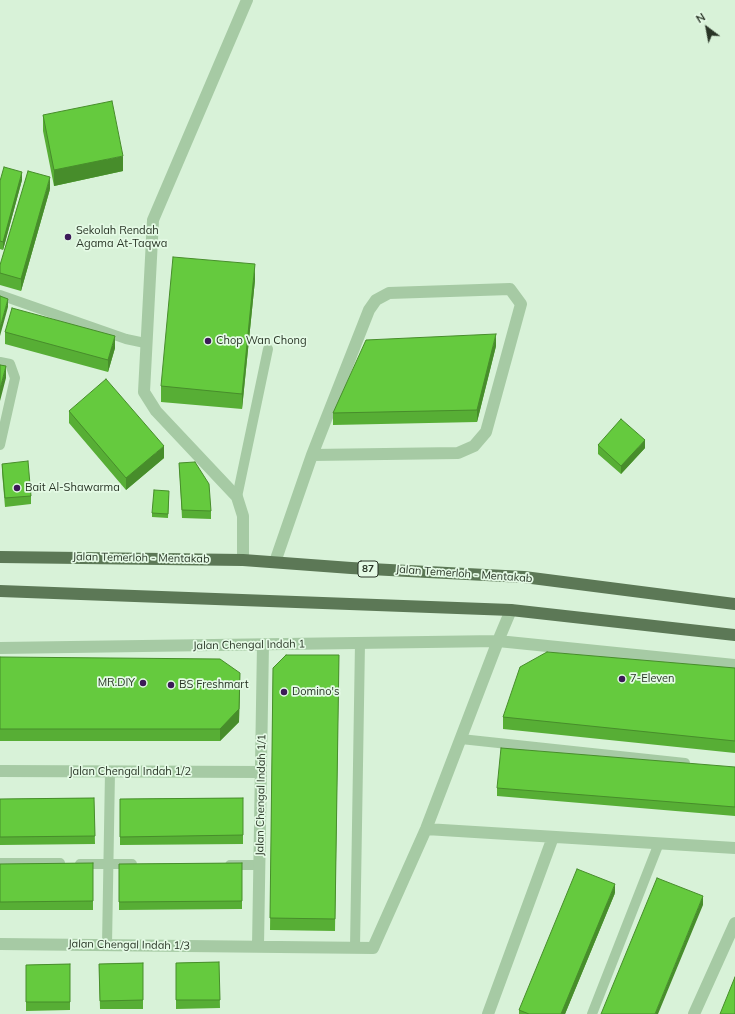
<!DOCTYPE html>
<html>
<head>
<meta charset="utf-8">
<style>
  body { margin:0 }
  #map { position:relative; width:735px; height:1014px; overflow:hidden; background:#d8f2d8; font-family:Mulish,sans-serif }
  canvas { display:block }
  .north { position:absolute; left:687px; top:8px; width:40px; height:40px; -webkit-text-stroke:3px #e4fae5; paint-order:stroke; rotate:328deg; font-size:11px; font-weight:700; line-height:16px; text-align:center; color:#293526 }
  .north::after { content:''; display:block; margin:auto; width:14px; height:18px; background:#293526; clip-path:polygon(50% 0,100% 100%,50% 72%,0 100%) }
</style>
</head>
<body>
<div id="map">
<canvas width="735" height="1014"></canvas>
<div class="north">N</div>
</div>
<script>
const g = document.querySelector('canvas').getContext('2d');
g.lineJoin = 'round';
function toPath(rows) {
  const path = new Path2D();
  for (const r of rows) {
    path.moveTo(r[0], r[1]);
    for (let i = 2; i < r.length; i += 2) path.lineTo(r[i], r[i + 1]);
  }
  return path;
}
function stroke(path, color, width, dash) {
  g.strokeStyle = color;
  g.lineWidth = width;
  g.lineCap = dash ? 'butt' : 'round';
  g.setLineDash(dash || []);
  g.stroke(path);
}
function fillPath(path, color) {
  g.fillStyle = color;
  g.fill(path, 'evenodd');
}
function write(font, color, halo, rows, align = 'center') {
  g.font = font + ' Mulish,sans-serif';
  g.lineWidth = 3.5;
  g.setLineDash([]);
  g.textBaseline = 'middle';
  g.strokeStyle = halo;
  g.fillStyle = color;
  for (const [text, x, y, turn = 0] of rows) {
    g.save();
    g.translate(x, y);
    g.rotate((+turn || 0) * Math.PI / 180);
    g.textAlign = isNaN(turn) ? turn : align;
    if (halo) g.strokeText(text, 0, 0);
    g.fillText(text, 0, 0);
    g.restore();
  }
}
stroke(toPath([
  [0,295,126,339,145,343],
  [0,362,10,364,15,378,0,445],
  [237,497,268,349],
  [461,739,685,763],
  [0,863,60,863],
  [80,864,132,864],
  [230,865,259,865],
  [107,945,110,772],
  [355,947,360,643],
  [592,1014,659,843]
]), '#a6caa4', 10);
stroke(toPath([
  [243,560,243,516,237,497,156,411,144,392,153,220,247,0],
  [275,562,312,455,369,310,376,300,389,293,510,289,521,304,486,432,474,446,458,453,312,455],
  [0,648,498,641,735,665],
  [0,771,261,772],
  [426,829,735,848],
  [0,944,373,948,426,829,498,641,511,610],
  [258,946,263,644],
  [488,1014,553,837],
  [694,1014,735,923]
]), '#a6caa4', 12);
stroke(toPath([
  [0,557,243,560,351,568,524,577,735,604],
  [0,591,511,610,735,635]
]), '#5c7856', 12);
fillPath(toPath([
  [43,115,123,171,54,186,43,131],
  [22,180,3,250,0,249,0,181],
  [50,189,21,291,0,285,0,265],
  [255,280,242,409,161,402,161,386],
  [5,332,115,348,108,372,5,344],
  [496,346,477,422,333,425,333,413],
  [69,411,164,458,126,490,69,423],
  [598,445,645,448,621,474,598,454],
  [179,463,211,511,211,519,182,518],
  [2,464,31,496,31,504,5,507,2,472],
  [169,495,168,518,152,517,152,513],
  [339,655,335,931,270,930,273,668],
  [0,657,240,685,239,722,220,741,0,741],
  [735,668,735,753,503,729,503,717],
  [735,767,735,816,497,796,497,788],
  [94,798,95,844,0,845,0,799],
  [243,798,243,844,120,845,120,799],
  [93,863,93,910,0,910,0,864],
  [242,863,242,909,119,910,119,864],
  [615,893,565,1014,519,1014,519,1010],
  [219,962,220,1008,176,1009,176,963],
  [143,963,143,1009,100,1009,99,964],
  [70,964,70,1010,26,1011,26,965]
]), '#57ae35');
fillPath(toPath([
  [123,156,123,171,54,186,54,170],
  [22,172,22,180,3,250,3,242],
  [50,177,50,189,21,291,21,279],
  [255,264,255,280,242,409,242,394],
  [8,299,8,307,0,336,0,328],
  [496,334,496,346,477,422,477,410],
  [115,336,115,348,108,372,108,360],
  [6,366,6,378,0,401,0,389],
  [645,440,645,448,621,474,621,466],
  [164,446,164,458,126,490,126,478],
  [240,673,239,722,220,741,220,729],
  [615,884,615,893,565,1014,561,1014],
  [703,896,703,905,658,1014,655,1014]
]), '#478d2b');
const building = toPath([
  [112,101,123,156,54,170,43,115,112,101],
  [4,167,22,172,3,242,0,241,0,181,4,167],
  [28,171,50,177,21,279,0,273,0,265,28,171],
  [173,257,255,264,242,394,161,386,173,257],
  [0,296,8,299,0,328,0,296],
  [12,308,115,336,108,360,5,332,12,308],
  [496,334,477,410,333,413,366,340,496,334],
  [0,365,6,366,0,389,0,365],
  [106,379,164,446,126,478,69,411,106,379],
  [621,419,645,440,621,466,598,445,621,419],
  [28,461,31,496,5,498,2,464,28,461],
  [195,462,209,484,211,511,182,510,179,463,195,462],
  [154,490,169,491,168,514,152,513,154,490],
  [547,652,735,668,735,741,503,717,520,667,547,652],
  [286,655,339,655,335,919,270,918,273,668,286,655],
  [0,657,220,659,240,673,239,709,220,729,0,729,0,657],
  [501,748,735,767,735,807,497,788,501,748],
  [94,798,95,836,0,837,0,799,94,798],
  [243,798,243,835,120,837,120,799,243,798],
  [93,863,93,901,0,902,0,864,93,863],
  [242,863,242,901,119,902,119,864,242,863],
  [577,869,615,884,561,1014,529,1014,519,1010,577,869],
  [657,878,703,896,655,1014,601,1014,657,878],
  [219,962,220,1000,176,1000,176,963,219,962],
  [143,963,143,1000,100,1001,99,964,143,963],
  [70,964,70,1002,26,1002,26,965,70,964],
  [735,977,735,1014,720,1014,735,977]
]);
fillPath(building, '#65ca3e');
stroke(building, '#478d2b', 1);
for (const [x, y, r, color] of [
  [68,237,4,"#3c1a58"],
  [208,341,4,"#3c1a58"],
  [17,488,4,"#3c1a58"],
  [622,679,4,"#3c1a58"],
  [143,683,4,"#3c1a58"],
  [171,685,4,"#3c1a58"],
  [284,692,4,"#3c1a58"]
]) {
  const dot = new Path2D();
  dot.arc(x, y, r, 0, 2 * Math.PI);
  g.fillStyle = color;
  g.fill(dot);
  stroke(dot, '#e4fae5', 1.5);
}
for (const [x, y, w] of [
  [368,569,20]
]) {
  const box = new Path2D();
  box.roundRect(x - w / 2, y - 8, w, 16, 3);
  g.fillStyle = '#e4fae5';
  g.fill(box);
  stroke(box, '#293526', 1);
}
write('bold 10px', '#293526', null, [
  ["87",368,569]
]);
write('11px', '#293526', '#e4fae5', [
  ["Sekolah Rendah",76,231],
  ["Agama At-Taqwa",76,244],
  ["Chop Wan Chong",216,341],
  ["Bait Al-Shawarma",25,488],
  ["7-Eleven",630,679],
  ["MR.DIY",135,683,"right"],
  ["BS Freshmart",179,685],
  ["Domino's",292,692]
], 'left');
write('11px', '#293526', '#e4fae5', [
  ["Jalan Temerloh - Mentakab",141,558,1],
  ["Jalan Temerloh - Mentakab",464,574,4],
  ["Jalan Chengal Indah 1",249,645,-1],
  ["Jalan Chengal Indah 1/2",130,772],
  ["Jalan Chengal Indah 1/1",261,795,-89],
  ["Jalan Chengal Indah 1/3",129,945,1]
]);
</script>
</body>
</html>
